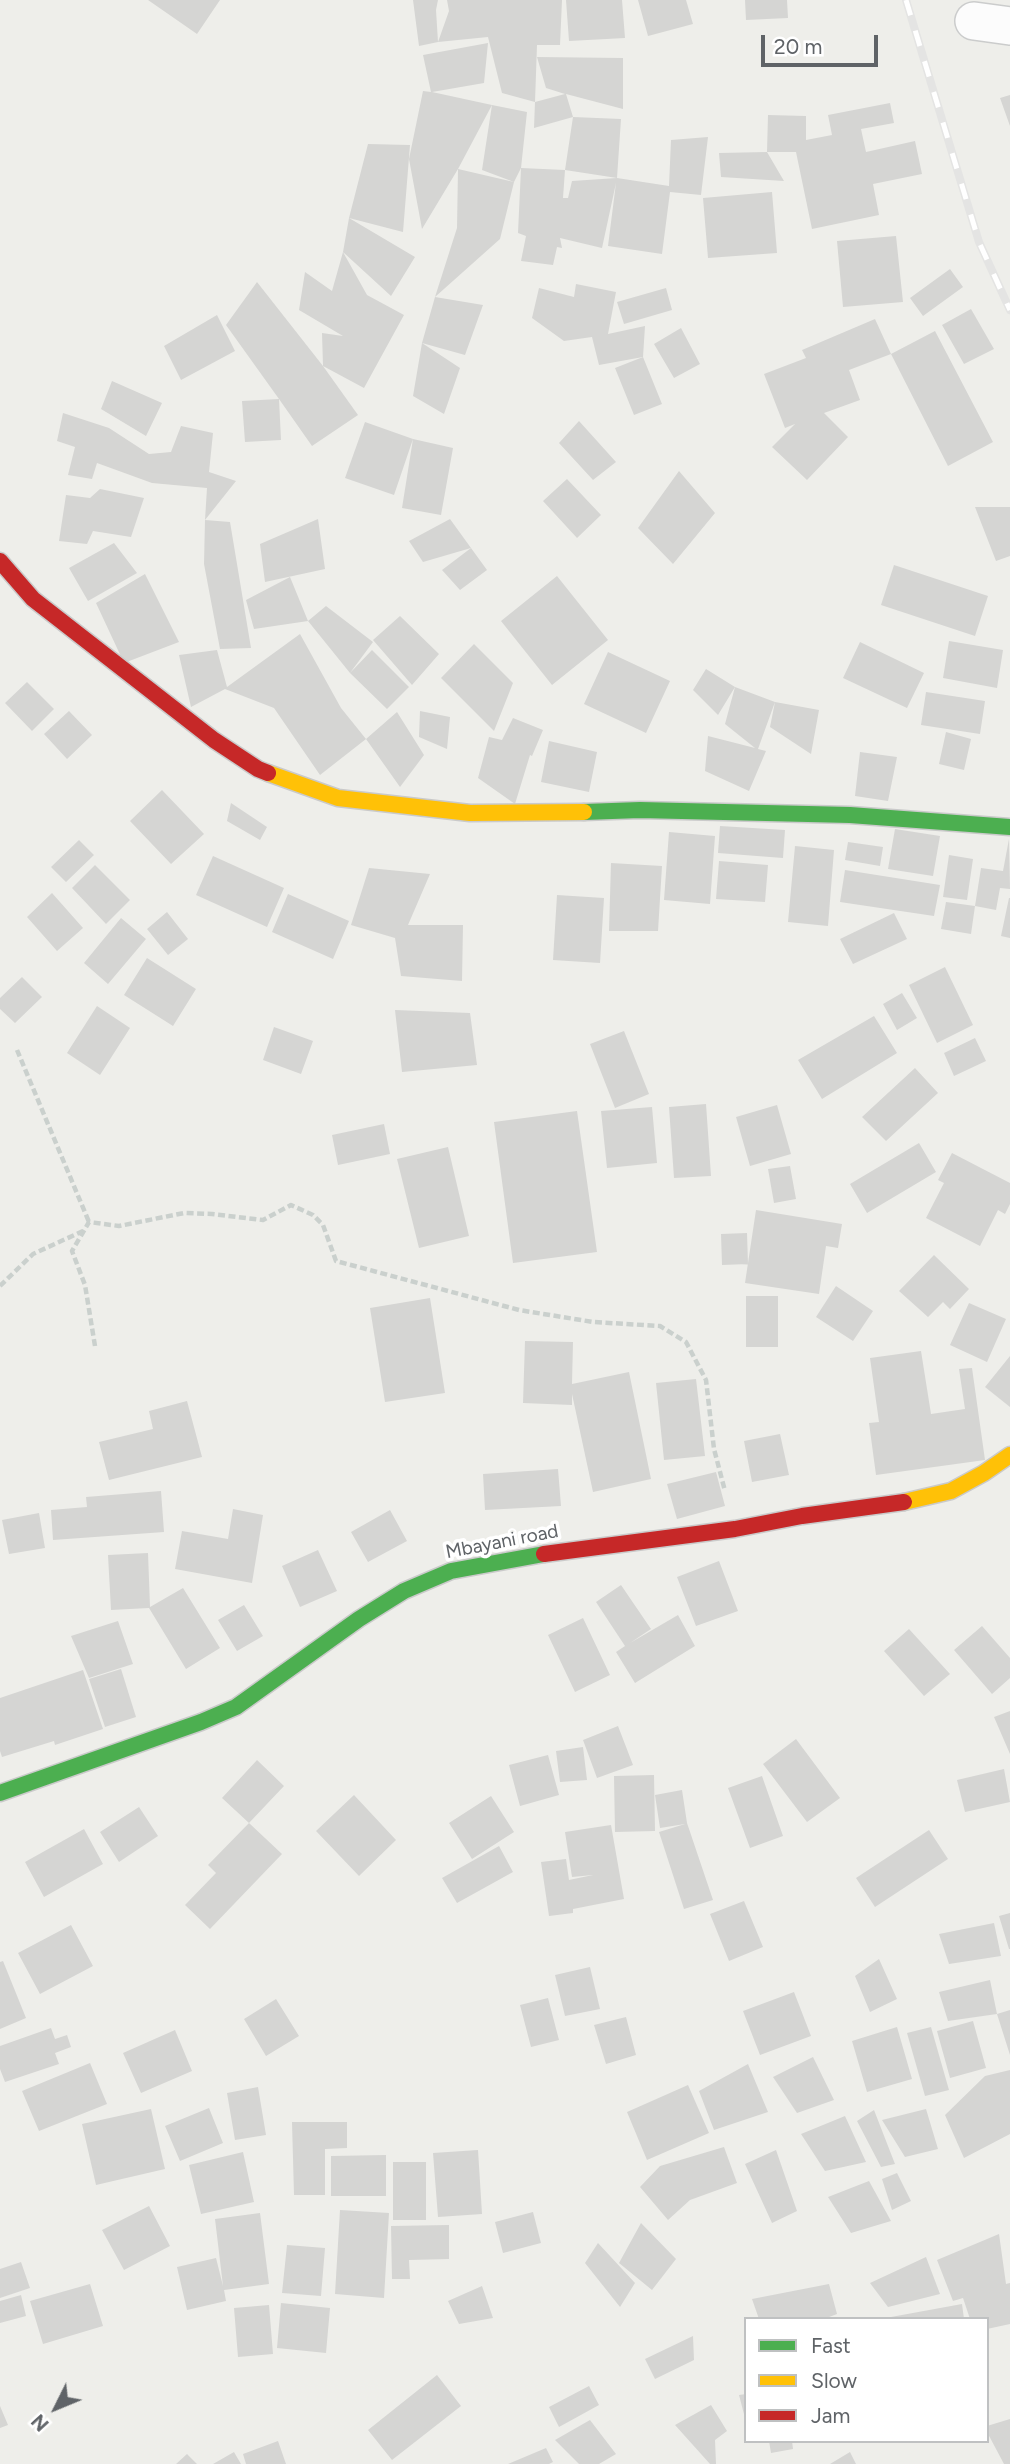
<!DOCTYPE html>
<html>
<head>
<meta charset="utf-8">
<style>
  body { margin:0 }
  #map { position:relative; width:1010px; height:2464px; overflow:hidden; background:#eeeeea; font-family:Figtree,sans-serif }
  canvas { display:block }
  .legend { position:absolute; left:744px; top:2317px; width:245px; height:126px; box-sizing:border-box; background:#fff; border:2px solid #bfc1c2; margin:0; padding:9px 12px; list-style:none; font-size:21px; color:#5f6367 }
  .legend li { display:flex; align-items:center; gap:14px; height:35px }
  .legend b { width:35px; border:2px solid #bfc1c2 }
  .north { position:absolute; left:21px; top:2373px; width:70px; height:70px; -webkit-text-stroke:5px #fff; paint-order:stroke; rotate:227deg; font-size:19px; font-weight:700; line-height:28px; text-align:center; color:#5f6367 }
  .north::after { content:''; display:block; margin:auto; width:24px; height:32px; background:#5f6367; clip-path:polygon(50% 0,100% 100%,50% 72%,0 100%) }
  .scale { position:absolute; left:761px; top:35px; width:117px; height:32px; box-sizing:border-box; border:4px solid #5f6367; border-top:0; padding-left:9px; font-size:21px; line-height:24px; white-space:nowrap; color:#5f6367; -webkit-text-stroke:5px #fff; paint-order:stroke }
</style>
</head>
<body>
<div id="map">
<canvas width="1010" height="2464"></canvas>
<ul class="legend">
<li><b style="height:9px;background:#4caf50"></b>Fast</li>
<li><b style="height:9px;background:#ffc107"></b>Slow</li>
<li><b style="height:9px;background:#c62828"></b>Jam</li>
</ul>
<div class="north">N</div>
<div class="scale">20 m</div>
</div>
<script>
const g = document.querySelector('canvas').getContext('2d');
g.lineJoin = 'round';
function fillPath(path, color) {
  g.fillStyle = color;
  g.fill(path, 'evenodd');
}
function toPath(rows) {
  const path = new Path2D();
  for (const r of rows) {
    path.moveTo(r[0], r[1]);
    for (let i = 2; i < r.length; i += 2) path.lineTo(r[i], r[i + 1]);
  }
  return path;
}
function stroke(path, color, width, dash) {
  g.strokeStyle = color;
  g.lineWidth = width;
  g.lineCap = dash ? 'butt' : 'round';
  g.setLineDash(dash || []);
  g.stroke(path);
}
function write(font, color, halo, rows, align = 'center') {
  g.font = font + ' Figtree,sans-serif';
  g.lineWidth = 7;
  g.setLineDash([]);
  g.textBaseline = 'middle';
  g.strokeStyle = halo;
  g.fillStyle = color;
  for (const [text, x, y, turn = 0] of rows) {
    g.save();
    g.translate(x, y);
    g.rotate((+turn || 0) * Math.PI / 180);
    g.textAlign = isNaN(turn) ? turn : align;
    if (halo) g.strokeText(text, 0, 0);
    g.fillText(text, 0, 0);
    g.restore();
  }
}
fillPath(toPath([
  [148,0,220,0,197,34],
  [413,0,438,0,436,10,438,42,419,46],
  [447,0,562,0,560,45,537,45,535,102,565,94,546,88,537,57,623,58,623,109,566,94,573,117,534,128,535,102,502,93,488,37,438,42,449,11],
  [566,0,622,0,625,38,569,41],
  [638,0,686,0,693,24,648,36],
  [745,0,787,0,788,18,746,20],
  [488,43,484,83,432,92,492,105,458,169,422,229,409,159,423,91,431,92,423,55],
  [1010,95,1010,126,1000,98],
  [890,103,894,123,861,129,866,152,915,141,922,174,873,184,879,215,812,229,796,152,767,152,768,115,806,116,806,140,832,135,828,115],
  [492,105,527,112,521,168,514,182,500,239,435,297,457,228,458,169,514,182,482,170],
  [573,117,621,119,617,178,565,170],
  [708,137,701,195,670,192,662,254,608,246,616,183,602,248,560,238,562,248,557,247,553,265,521,261,526,236,518,233,521,168,565,170,563,198,568,198,572,181,617,178,669,186,671,140],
  [368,144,410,145,403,232,349,218],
  [767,152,784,181,721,177,719,153],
  [772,192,777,253,708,258,703,198],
  [349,218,415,257,391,296,343,252],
  [896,236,903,302,843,307,837,241],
  [343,252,367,295,404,315,364,388,323,366,358,415,312,446,279,399,281,440,245,442,242,401,279,399,226,325,257,282,323,366,322,333,343,336,299,310,305,272,332,291],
  [950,269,963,287,923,316,910,298],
  [576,284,616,292,608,334,645,326,643,357,599,365,592,337,564,341,532,318,539,288,574,297],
  [666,288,672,310,624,324,617,302],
  [435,297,483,305,465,355,422,343],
  [971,309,994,349,964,364,942,325],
  [217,315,235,351,181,380,164,346],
  [875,319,891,354,935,331,993,442,948,466,891,354,849,370,860,400,824,413,848,437,807,480,772,447,795,424,785,428,764,374,806,358,802,350],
  [681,328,700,364,674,378,654,344],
  [422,343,460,368,444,414,413,396],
  [643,357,662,404,634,415,615,368],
  [112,381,162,403,146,436,101,409],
  [63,413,109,428,149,454,171,452,181,426,213,433,209,472,236,481,205,520,230,522,251,648,220,649,204,564,205,520,207,488,152,483,97,463,92,479,68,475,75,447,57,441],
  [579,421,616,462,593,480,559,443],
  [365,422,413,439,453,448,441,515,402,508,413,439,394,495,345,478],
  [679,471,715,513,673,564,638,528],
  [567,479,601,515,577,538,543,501],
  [100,489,144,498,131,537,93,531,87,544,59,541,66,495,90,498],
  [975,507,1010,507,1010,556,996,561],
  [318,519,325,569,265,582,260,544],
  [450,519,471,548,423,562,409,541],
  [114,543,137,573,88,601,69,568],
  [471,548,487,570,460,590,442,570],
  [894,565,988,596,975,636,881,605],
  [145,574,179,642,124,663,96,603],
  [557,576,608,640,552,685,501,621],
  [290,577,308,621,254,629,246,600],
  [326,606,373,642,350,673,308,621],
  [400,616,439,654,412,685,373,640],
  [300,634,341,708,366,739,320,775,274,708,225,689,191,707,179,655,217,650,227,687],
  [949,641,1003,650,997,688,943,678],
  [860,642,924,673,907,708,843,678],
  [474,644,513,683,494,731,441,678],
  [372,650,409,687,387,709,350,673],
  [608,652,670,681,646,733,584,704],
  [706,669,735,687,775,702,758,749,766,751,749,791,705,771,708,736,755,748,725,724,735,687,718,715,693,690],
  [27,682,54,709,32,731,5,703],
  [926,692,985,701,980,734,921,725],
  [775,702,819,710,811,754,770,727],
  [69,711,92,735,67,759,44,734],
  [420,711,450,717,447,749,419,737],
  [397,712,424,755,400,787,366,739],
  [513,718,543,730,532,756,530,755,515,804,478,778,489,737,502,740],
  [946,732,971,739,964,770,939,764],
  [549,741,597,752,589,792,541,782],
  [860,752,897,757,888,801,855,796],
  [162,790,204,834,171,864,130,821],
  [231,803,267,827,260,840,227,821],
  [720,826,785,830,783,858,718,853],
  [895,829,940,836,933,876,888,869],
  [669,832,715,836,710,904,664,900],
  [1009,839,1010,889,1000,888,996,910,975,906,971,934,941,929,946,902,975,906,981,868,1003,871],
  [79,840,94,855,66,882,51,867],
  [848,842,883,847,880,866,845,860],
  [795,846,834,850,828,926,788,922],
  [949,855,973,859,967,900,943,897],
  [213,856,284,888,267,927,196,895],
  [719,861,768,865,765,902,716,899],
  [611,863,662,866,658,931,609,931],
  [95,865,130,900,106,924,72,888],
  [369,868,430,874,408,925,463,925,462,981,401,976,395,938,351,925],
  [845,870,940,885,934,916,840,902],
  [52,893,83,928,57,951,27,917],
  [288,894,349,921,333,959,272,932],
  [557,895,604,898,600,963,553,960],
  [1009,898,1010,898,1010,938,1001,936],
  [167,912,188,939,168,955,147,929],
  [894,913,907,939,853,964,840,939],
  [121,918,146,939,108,984,84,963],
  [147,958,196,989,173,1026,124,995],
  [945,967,973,1025,937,1043,909,985],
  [22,977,42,997,15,1023,0,1009,0,998],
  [902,993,917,1018,897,1030,883,1004],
  [97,1006,130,1028,100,1075,67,1053],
  [395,1010,470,1013,477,1065,402,1072],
  [874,1016,897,1053,822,1099,798,1060],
  [274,1027,313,1041,301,1074,263,1060],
  [624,1031,649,1094,615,1108,590,1044],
  [975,1038,986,1061,954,1076,944,1053],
  [915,1068,938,1093,886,1141,862,1117],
  [706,1104,711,1176,674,1178,669,1107],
  [777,1105,791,1154,750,1166,736,1117],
  [652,1107,657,1163,607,1168,601,1111],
  [577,1111,597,1252,513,1263,494,1122],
  [384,1124,390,1154,338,1165,332,1135],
  [919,1143,936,1172,867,1213,850,1184],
  [448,1147,469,1236,419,1248,397,1159],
  [952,1153,1010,1183,1010,1204,1005,1214,998,1210,980,1246,926,1218,944,1183,938,1180],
  [790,1166,796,1199,774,1203,768,1169],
  [756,1210,842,1224,838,1248,826,1246,819,1294,745,1283],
  [747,1233,748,1264,722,1265,721,1234],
  [934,1255,969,1289,950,1309,943,1302,928,1317,899,1291],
  [836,1286,873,1311,853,1341,816,1317],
  [746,1296,778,1296,778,1347,746,1347],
  [430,1298,445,1393,385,1402,370,1308],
  [969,1303,1006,1319,987,1362,950,1345],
  [525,1341,573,1342,572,1384,629,1372,651,1479,593,1492,572,1394,572,1405,523,1403],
  [921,1351,931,1414,965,1409,959,1369,972,1368,985,1460,876,1475,869,1423,879,1422,870,1358],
  [1010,1356,1010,1407,985,1387],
  [696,1379,705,1456,664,1460,656,1383],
  [187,1401,202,1457,109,1480,99,1442,153,1429,149,1411],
  [780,1434,789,1475,752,1482,744,1441],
  [558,1469,561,1506,485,1510,483,1474],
  [716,1472,725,1506,677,1519,667,1484],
  [161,1491,164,1532,53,1540,51,1510,87,1507,86,1497],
  [233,1509,263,1515,252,1583,175,1569,182,1531,228,1539],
  [390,1510,407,1541,368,1562,351,1532],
  [39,1513,45,1548,9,1554,2,1520],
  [318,1550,337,1591,300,1607,282,1566],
  [148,1553,150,1607,183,1588,220,1648,186,1669,149,1608,111,1610,108,1555],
  [719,1561,738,1611,696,1626,677,1577],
  [621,1585,651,1629,630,1643,678,1615,695,1646,635,1683,616,1652,625,1646,596,1602],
  [244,1605,263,1636,237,1651,218,1620],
  [583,1618,610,1675,575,1692,548,1635],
  [118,1621,133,1664,89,1678,71,1636],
  [982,1626,1010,1658,1010,1678,992,1694,954,1650],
  [909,1629,950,1674,924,1696,884,1651],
  [121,1669,136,1717,105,1727,89,1679],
  [83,1670,103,1729,55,1745,54,1741,2,1757,0,1751,0,1698],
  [1010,1711,1010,1754,994,1717],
  [618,1726,633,1765,597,1778,583,1740],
  [796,1739,840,1798,807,1822,763,1764],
  [583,1747,587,1780,560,1782,556,1751],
  [548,1755,559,1795,520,1806,509,1765],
  [257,1760,284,1786,249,1823,222,1798],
  [1004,1769,1010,1802,965,1812,957,1780],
  [654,1775,655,1831,615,1832,614,1776],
  [762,1776,783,1836,750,1848,728,1788],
  [682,1790,687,1823,713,1900,684,1909,659,1832,685,1824,660,1828,655,1795],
  [354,1795,396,1840,359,1876,316,1831],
  [491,1796,514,1832,472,1859,449,1823],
  [139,1807,158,1836,119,1862,100,1832],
  [249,1823,282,1854,210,1929,185,1905,216,1873,208,1865],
  [611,1825,624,1899,573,1909,573,1913,549,1916,541,1862,566,1859,569,1880,593,1875,572,1877,565,1832],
  [84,1829,103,1864,44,1897,25,1862],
  [929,1830,948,1859,875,1907,856,1878],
  [499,1846,513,1872,457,1903,442,1878],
  [744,1901,763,1947,729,1961,710,1914],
  [1010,1913,1010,1949,1009,1949,999,1916],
  [994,1923,1001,1956,949,1964,939,1934],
  [71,1925,93,1966,40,1994,18,1953],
  [879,1959,897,1999,870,2012,855,1976],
  [3,1961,26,2018,0,2029,0,1962],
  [590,1967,600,2009,565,2016,555,1975],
  [990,1980,997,2014,1010,2010,1010,2055,997,2014,948,2021,939,1992],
  [794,1992,811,2036,760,2055,743,2011],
  [548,1998,559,2040,531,2047,520,2005],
  [276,1999,299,2036,266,2056,244,2019],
  [626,2017,636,2055,606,2064,594,2025],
  [973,2021,986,2068,950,2078,937,2031],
  [897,2027,912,2079,867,2092,852,2041],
  [931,2027,949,2090,925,2096,907,2033],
  [51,2028,55,2039,67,2035,71,2047,55,2053,59,2064,5,2082,0,2069,0,2046],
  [175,2030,192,2071,141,2093,123,2053],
  [813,2057,834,2100,797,2113,773,2077],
  [90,2063,107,2104,39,2131,22,2091],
  [748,2064,768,2112,714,2130,699,2091],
  [1010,2070,1010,2134,964,2158,945,2115,985,2076],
  [688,2085,709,2133,647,2160,627,2112],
  [258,2087,266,2135,235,2140,227,2093],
  [209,2108,223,2143,180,2161,165,2126],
  [151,2109,165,2169,96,2185,82,2124],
  [926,2109,938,2149,905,2157,882,2120],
  [874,2110,895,2164,881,2167,857,2121],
  [845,2116,866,2162,825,2171,801,2134],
  [292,2122,347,2122,347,2148,325,2149,325,2195,294,2195],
  [724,2147,737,2183,690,2200,668,2220,640,2187,660,2166],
  [478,2150,482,2214,438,2217,433,2153],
  [776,2150,797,2211,772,2223,745,2164],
  [243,2152,254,2202,201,2214,189,2165],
  [386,2155,386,2196,331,2196,331,2156],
  [393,2162,426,2162,426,2220,393,2220],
  [897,2173,911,2201,892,2210,882,2179],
  [869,2181,891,2221,851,2233,828,2197],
  [149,2206,170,2246,124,2270,102,2230],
  [340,2210,389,2213,384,2298,335,2294],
  [533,2212,541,2243,503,2253,495,2222],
  [260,2213,269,2284,224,2290,226,2301,187,2310,177,2267,216,2258,223,2286,215,2219],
  [641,2223,676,2259,652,2290,619,2263],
  [449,2225,449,2259,409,2260,410,2279,392,2279,391,2226],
  [999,2234,1006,2284,1010,2283,1010,2324,987,2329,987,2319,970,2319,963,2298,953,2301,937,2260],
  [598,2243,635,2283,620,2307,585,2263],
  [287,2245,325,2248,321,2296,282,2293],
  [926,2257,940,2294,888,2307,870,2283],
  [21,2262,30,2288,0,2298,0,2269],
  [90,2284,103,2326,43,2344,30,2301],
  [829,2284,837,2314,824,2319,759,2319,752,2299],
  [482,2286,493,2318,459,2324,448,2301],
  [21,2295,26,2316,0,2323,0,2301],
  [281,2303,330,2308,326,2353,277,2348],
  [962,2304,964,2319,891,2319,891,2317],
  [269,2305,273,2354,238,2357,234,2308],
  [693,2336,694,2360,655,2379,645,2359],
  [437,2375,461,2406,392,2460,368,2430],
  [589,2386,599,2405,559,2427,549,2407],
  [746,2394,746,2418,745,2418,739,2395],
  [711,2405,727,2431,715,2440,716,2464,710,2464,675,2425],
  [0,2406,8,2425,0,2428],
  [1010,2419,1010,2464,1004,2464,987,2432,987,2426],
  [590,2420,616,2454,599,2464,579,2464,555,2440],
  [278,2441,286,2464,246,2464,243,2454],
  [769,2441,792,2441,793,2449,771,2453],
  [546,2448,553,2462,549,2464,508,2464],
  [234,2452,241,2464,213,2464],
  [850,2452,856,2464,830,2464],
  [187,2454,197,2464,176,2464]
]), '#d5d5d3');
const street = toPath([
  [974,21,1010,26]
]);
const fast = toPath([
  [584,812,640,810,850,815,1010,827],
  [0,1793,201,1722,236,1707,359,1619,404,1591,451,1571,544,1554]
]);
const slow = toPath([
  [268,773,338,798,470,813,584,812],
  [904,1502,951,1491,984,1473,1010,1455]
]);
const jam = toPath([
  [0,561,33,599,214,740,258,769,268,773],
  [544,1554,735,1529,802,1516,904,1502]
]);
stroke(street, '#cbcccc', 40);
stroke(fast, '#cacaca', 19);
stroke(slow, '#cacaca', 19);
stroke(jam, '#cacaca', 19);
stroke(toPath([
  [17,1050,89,1222],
  [0,1286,33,1254,83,1231],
  [95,1346,85,1285,72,1251,89,1222,119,1226,184,1213,212,1214,263,1220,291,1205,313,1215,323,1225,336,1261,519,1310,593,1322,660,1326,686,1342,706,1380,714,1449,725,1491]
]), '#cad0cd', 4.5, [7, 3.5]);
stroke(street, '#fcfcfc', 37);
stroke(fast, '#4caf50', 16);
stroke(slow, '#ffc107', 16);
stroke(jam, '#c62828', 16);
const rail = toPath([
  [906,0,979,242,1010,310]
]);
stroke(rail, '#e4e4e3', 8);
stroke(rail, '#fff', 5, [16]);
write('19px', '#5f6367', '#fff', [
  ["Mbayani road",502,1542,-11]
]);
</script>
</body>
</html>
